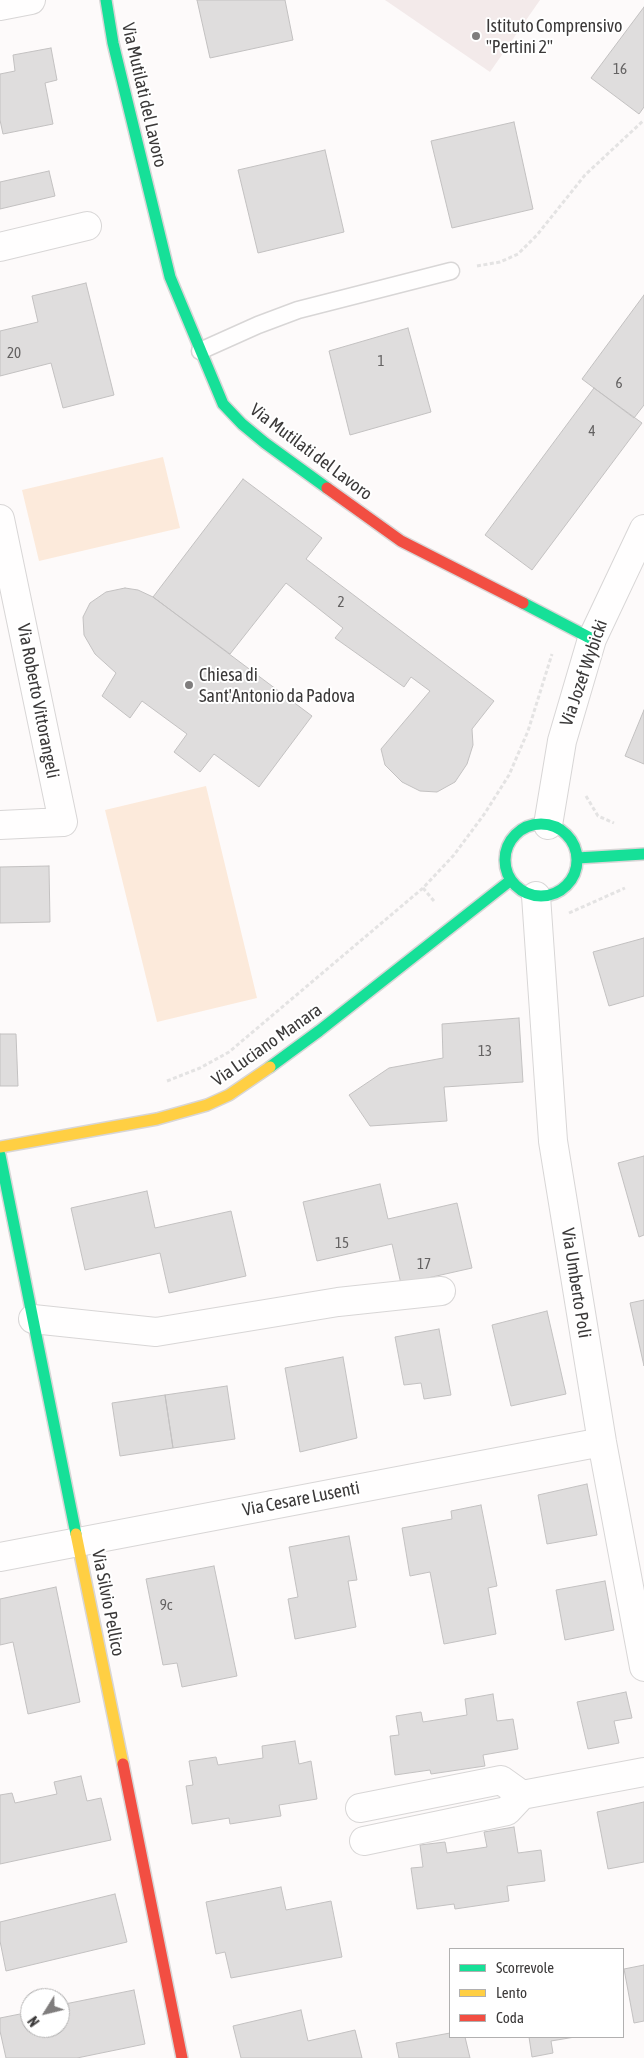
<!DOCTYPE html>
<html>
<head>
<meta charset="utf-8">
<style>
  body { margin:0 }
  #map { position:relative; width:644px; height:2058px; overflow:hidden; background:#fdfafa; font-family:"Asap Condensed",sans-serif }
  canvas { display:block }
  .legend { position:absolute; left:449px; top:1948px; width:175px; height:90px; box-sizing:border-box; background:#fff; border:1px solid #b1b0b0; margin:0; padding:6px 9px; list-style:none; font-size:15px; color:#3b3939 }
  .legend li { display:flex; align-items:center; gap:10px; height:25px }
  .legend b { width:25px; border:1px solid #b1b0b0 }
  .north { position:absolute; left:20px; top:1988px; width:50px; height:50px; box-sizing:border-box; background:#fff; border:1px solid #b1b0b0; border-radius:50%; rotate:234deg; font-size:14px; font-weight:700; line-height:20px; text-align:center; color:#3b3939 }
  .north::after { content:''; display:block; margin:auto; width:18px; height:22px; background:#7f7d7d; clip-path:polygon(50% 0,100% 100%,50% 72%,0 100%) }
</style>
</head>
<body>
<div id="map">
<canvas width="644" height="2058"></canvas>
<ul class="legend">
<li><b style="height:6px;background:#16e098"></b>Scorrevole</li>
<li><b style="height:6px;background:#ffcf43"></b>Lento</li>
<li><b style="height:6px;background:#f24e42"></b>Coda</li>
</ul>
<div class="north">N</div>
</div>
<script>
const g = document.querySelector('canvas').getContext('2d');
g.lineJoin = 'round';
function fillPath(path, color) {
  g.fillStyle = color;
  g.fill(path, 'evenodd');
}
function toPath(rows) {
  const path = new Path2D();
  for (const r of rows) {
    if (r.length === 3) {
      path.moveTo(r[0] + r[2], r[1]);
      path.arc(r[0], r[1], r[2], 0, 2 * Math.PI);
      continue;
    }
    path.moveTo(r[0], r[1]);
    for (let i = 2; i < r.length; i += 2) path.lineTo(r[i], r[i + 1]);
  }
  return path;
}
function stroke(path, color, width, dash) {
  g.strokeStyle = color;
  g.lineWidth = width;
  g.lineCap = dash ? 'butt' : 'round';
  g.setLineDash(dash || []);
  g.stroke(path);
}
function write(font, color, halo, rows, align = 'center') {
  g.font = font + ' "Asap Condensed",sans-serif';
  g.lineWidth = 4;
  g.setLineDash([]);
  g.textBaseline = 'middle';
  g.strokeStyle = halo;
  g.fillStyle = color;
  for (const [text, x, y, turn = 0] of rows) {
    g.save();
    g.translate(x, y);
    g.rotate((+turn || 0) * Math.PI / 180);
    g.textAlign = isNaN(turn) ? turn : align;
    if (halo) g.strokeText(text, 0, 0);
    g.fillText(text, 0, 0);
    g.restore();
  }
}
fillPath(toPath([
  [385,0,540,0,490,72]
]), '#f3eaea');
fillPath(toPath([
  [163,457,180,528,39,561,22,490],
  [206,786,257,998,157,1022,105,810]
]), '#fceadb');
const building = toPath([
  [197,0,285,0,293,40,210,58,197,0],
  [644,7,644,107,639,114,591,78,644,7],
  [51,48,57,80,45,83,53,124,3,134,0,120,0,74,15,71,13,55,51,48],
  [514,122,533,209,452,228,431,141,514,122],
  [325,150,344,232,258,253,238,170,325,150],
  [49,171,55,196,0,209,0,182,49,171],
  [86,283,114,395,63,408,51,363,0,376,0,331,38,322,32,296,86,283],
  [644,295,644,405,634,418,582,379,644,295],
  [408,328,431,412,350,435,329,351,408,328],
  [594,388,642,423,532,570,485,535,594,388],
  [243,479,322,538,306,559,494,701,472,729,473,745,467,764,455,782,437,792,420,791,402,782,385,765,381,749,430,691,411,677,404,687,335,638,343,628,286,583,230,654,153,597,243,479],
  [125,588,138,590,153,597,312,716,259,787,214,754,200,772,174,752,187,734,142,701,130,718,102,696,116,673,95,654,84,635,83,617,90,603,106,592,125,588],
  [644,710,644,764,625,756,644,710],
  [49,866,50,922,0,923,0,867,49,866],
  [644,938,644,996,609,1006,593,952,644,938],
  [519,1018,523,1082,444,1087,447,1121,370,1126,349,1095,389,1068,443,1058,442,1024,519,1018],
  [0,1034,16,1034,18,1086,0,1086,0,1034],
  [644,1156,644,1235,639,1237,618,1163,644,1156],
  [380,1184,388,1219,457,1203,472,1268,401,1284,392,1244,317,1261,303,1202,380,1184],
  [147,1191,155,1228,231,1211,246,1276,169,1293,160,1253,85,1270,71,1208,147,1191],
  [644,1300,644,1366,630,1303,644,1300],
  [547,1311,566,1394,511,1406,492,1325,547,1311],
  [439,1329,451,1395,424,1399,421,1383,404,1385,395,1337,439,1329],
  [343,1357,357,1438,300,1452,285,1368,343,1357],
  [227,1386,235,1439,173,1448,165,1395,227,1386],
  [165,1395,173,1448,120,1456,112,1403,165,1395],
  [587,1484,597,1535,547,1544,538,1495,587,1484],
  [481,1505,497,1586,488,1588,496,1634,444,1644,430,1572,410,1576,402,1528,452,1519,451,1511,481,1505],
  [349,1536,357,1580,348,1581,356,1627,295,1639,288,1599,298,1597,289,1547,349,1536],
  [214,1566,237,1676,182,1687,177,1663,163,1665,146,1579,214,1566],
  [605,1581,614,1630,565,1640,556,1590,605,1581],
  [56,1587,80,1702,28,1714,13,1642,0,1645,0,1599,56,1587],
  [626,1692,632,1718,614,1721,619,1743,588,1749,577,1702,626,1692],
  [493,1694,497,1721,513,1719,518,1749,483,1755,485,1766,431,1774,430,1770,395,1775,390,1736,399,1735,396,1716,421,1712,423,1722,467,1715,465,1699,493,1694],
  [295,1741,299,1764,311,1761,317,1799,279,1805,281,1816,230,1824,229,1818,192,1824,186,1786,193,1785,189,1761,216,1757,218,1765,263,1758,262,1746,295,1741],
  [81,1776,87,1801,101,1798,111,1840,0,1864,0,1795,12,1793,15,1803,57,1794,54,1782,81,1776],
  [644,1802,644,1862,608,1869,597,1812,644,1802],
  [514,1827,518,1853,541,1850,545,1881,507,1886,509,1901,455,1909,454,1904,417,1909,411,1868,423,1867,420,1845,445,1842,447,1853,487,1847,484,1832,514,1827],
  [281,1887,286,1910,331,1901,342,1957,231,1978,225,1952,216,1954,206,1902,281,1887],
  [115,1894,127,1942,6,1971,0,1941,0,1922,115,1894],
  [644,1965,644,2021,634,2023,624,1969,644,1965],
  [134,1990,145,2044,77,2058,6,2058,0,2031,0,2018,30,2012,30,2028,60,2028,60,2005,134,1990],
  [301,2010,308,2041,355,2030,362,2058,241,2058,233,2026,301,2010],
  [450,2033,450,2037,465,2037,470,2058,399,2058,396,2043,450,2033],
  [529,2037,575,2037,551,2041,553,2053,532,2057,529,2037]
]);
fillPath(building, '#dfdddd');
stroke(building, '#c3c1c1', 1);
const lane = toPath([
  [200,351,258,325,298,310,451,271]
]);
const street = toPath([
  [0,6,31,0],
  [0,247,87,226],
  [0,519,63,822,0,825],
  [548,825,562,741,592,639,644,529],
  [536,896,553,1141,602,1442,644,1667],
  [33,1319,156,1332,338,1302,441,1291],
  [0,1557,602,1442],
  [360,1808,501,1780,522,1795],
  [364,1841,507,1811,522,1795,644,1772]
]);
const fast = toPath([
  [106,0,113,43,170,277,223,404,242,424,265,443,327,488],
  [523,603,592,639],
  [541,860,36],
  [577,858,644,854],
  [270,1067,319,1031,511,880],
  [0,1155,76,1534]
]);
const slow = toPath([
  [0,1147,157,1119,207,1105,229,1095,270,1067],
  [76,1534,123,1764]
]);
const jam = toPath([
  [327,488,401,541,523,603],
  [123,1764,182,2058]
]);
stroke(lane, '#d8d6d6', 19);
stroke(street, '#d8d6d6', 30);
stroke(fast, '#d8d6d6', 14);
stroke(slow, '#d8d6d6', 14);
stroke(jam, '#d8d6d6', 14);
stroke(toPath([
  [477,266,500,262,518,254,537,235,585,175,644,120],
  [586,796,598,816,614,823],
  [423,888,434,901],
  [569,913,625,888],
  [167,1081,200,1068,229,1052,423,888,454,855,485,813,509,775,528,731,552,654]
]), '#e4e3e3', 3, [4, 2.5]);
stroke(lane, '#fffefe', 16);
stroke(street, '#fffefe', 28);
stroke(fast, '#16e098', 11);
stroke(slow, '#ffcf43', 11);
stroke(jam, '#f24e42', 11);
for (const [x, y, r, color] of [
  [476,36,5,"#7f7d7d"],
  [189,685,5,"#7f7d7d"]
]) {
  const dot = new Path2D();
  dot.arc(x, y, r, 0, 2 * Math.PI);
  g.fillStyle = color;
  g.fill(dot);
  stroke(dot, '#fff', 2);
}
write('15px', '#646262', null, [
  ["16",620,69],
  ["20",14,353],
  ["1",381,361],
  ["6",619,383],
  ["4",592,431],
  ["2",341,602],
  ["13",485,1051],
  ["15",342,1243],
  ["17",424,1264],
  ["9c",166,1605]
]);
write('18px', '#3b3939', '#fff', [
  ["Istituto Comprensivo",486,26],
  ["\"Pertini 2\"",486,47],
  ["Chiesa di",199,675],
  ["Sant'Antonio da Padova",199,696]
], 'left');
write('18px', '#3b3939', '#fff', [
  ["Via Mutilati del Lavoro",144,95,77],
  ["Via Mutilati del Lavoro",311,452,37],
  ["Via Jozef Wybicki",584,673,-71],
  ["Via Roberto Vittorangeli",38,701,79],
  ["Via Luciano Manara",267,1045,-35],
  ["Via Umberto Poli",576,1283,81],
  ["Via Cesare Lusenti",301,1499,-11],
  ["Via Silvio Pellico",108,1603,79]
]);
</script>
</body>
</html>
